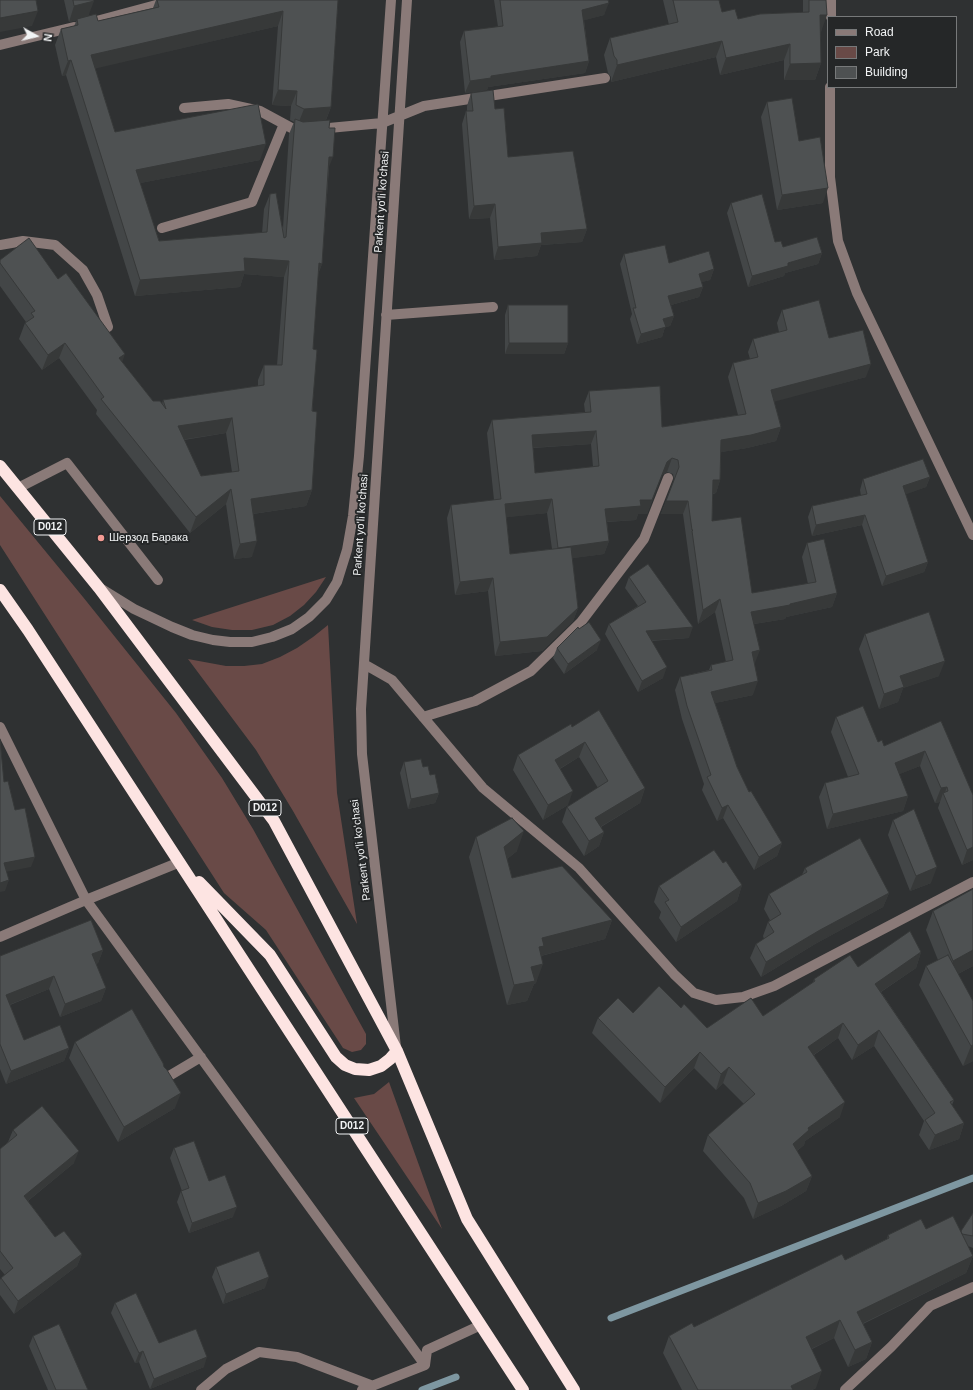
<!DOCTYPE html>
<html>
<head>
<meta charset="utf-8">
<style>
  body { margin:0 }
  #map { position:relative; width:973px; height:1390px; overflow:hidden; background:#2f3132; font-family:Helvetica,sans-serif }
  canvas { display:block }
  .legend { position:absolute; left:827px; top:16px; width:130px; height:72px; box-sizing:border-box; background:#252728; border:1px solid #77797a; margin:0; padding:5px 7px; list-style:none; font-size:12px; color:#f1f3f4 }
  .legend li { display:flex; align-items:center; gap:8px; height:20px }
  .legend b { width:20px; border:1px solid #77797a }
  .north { position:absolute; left:16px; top:16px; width:40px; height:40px; -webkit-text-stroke:3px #252728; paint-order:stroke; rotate:98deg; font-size:11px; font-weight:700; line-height:16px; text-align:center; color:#f1f3f4 }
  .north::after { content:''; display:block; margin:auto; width:14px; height:18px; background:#f1f3f4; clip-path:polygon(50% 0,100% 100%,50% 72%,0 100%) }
</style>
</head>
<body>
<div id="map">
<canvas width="973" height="1390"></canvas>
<ul class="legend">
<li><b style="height:5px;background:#8a7a78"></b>Road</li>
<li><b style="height:11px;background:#694a47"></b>Park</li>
<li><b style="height:11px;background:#4e5152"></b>Building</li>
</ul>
<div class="north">N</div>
</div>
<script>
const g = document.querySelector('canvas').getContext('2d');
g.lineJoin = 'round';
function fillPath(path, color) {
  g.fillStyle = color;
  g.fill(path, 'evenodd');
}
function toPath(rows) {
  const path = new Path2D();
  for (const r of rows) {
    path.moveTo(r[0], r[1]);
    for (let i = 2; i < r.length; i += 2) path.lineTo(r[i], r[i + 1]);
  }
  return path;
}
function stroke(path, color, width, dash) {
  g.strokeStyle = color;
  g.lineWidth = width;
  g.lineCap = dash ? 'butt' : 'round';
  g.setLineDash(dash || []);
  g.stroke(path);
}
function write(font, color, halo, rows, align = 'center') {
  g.font = font + ' Helvetica,sans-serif';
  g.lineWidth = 4;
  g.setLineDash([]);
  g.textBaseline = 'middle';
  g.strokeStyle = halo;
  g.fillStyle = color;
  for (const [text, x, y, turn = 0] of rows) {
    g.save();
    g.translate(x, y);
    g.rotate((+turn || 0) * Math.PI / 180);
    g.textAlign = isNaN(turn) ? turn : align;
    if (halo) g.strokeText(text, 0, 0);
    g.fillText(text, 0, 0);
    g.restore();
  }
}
fillPath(toPath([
  [0,496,83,597,176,713,222,778,253,829,366,1034,366,1044,361,1050,352,1052,343,1048,266,930,224,893,0,545],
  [326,577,316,592,304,605,290,616,273,625,252,630,232,630,212,627,192,620],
  [328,625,337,793,357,924,293,811,256,750,188,659,226,666,244,666,262,664,280,657,297,648,313,637],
  [389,1082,442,1229,354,1098,374,1094]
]), '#694a47');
stroke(toPath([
  [611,1318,973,1178],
  [422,1390,456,1377]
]), '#7e97a1', 7);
stroke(toPath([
  [831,17,831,0],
  [89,23,175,0],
  [0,45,74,27],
  [830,87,830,177,838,241,857,293,973,535],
  [184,108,228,104,260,111,297,131,382,123,424,106,605,78],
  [162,228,252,202,284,124],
  [0,245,23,241,55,245,83,270,97,295,108,327],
  [386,315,493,307],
  [18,488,67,463,158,580],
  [100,588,134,609,172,627,192,635,213,640,230,642,252,642,272,637,292,629,309,617,326,600,337,582,347,550,353,516,359,456,391,0],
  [364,664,392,680,483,788,579,868,674,974,694,993,716,1000,743,997,774,986,973,882],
  [423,717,475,701,531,671,581,622,644,539,668,478],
  [0,727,86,900,425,1365],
  [0,937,86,900,180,862],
  [396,1047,362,754,361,709,407,0],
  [164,1079,201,1057],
  [425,1365,427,1350,481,1325],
  [201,1390,226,1369,259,1352,297,1357,373,1386],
  [362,1390,425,1365],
  [845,1390,891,1347,930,1306,973,1287]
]), '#8a7a78', 10);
stroke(toPath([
  [0,466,99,588,274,821,397,1051,467,1219,574,1390],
  [0,590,28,630,523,1390],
  [199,882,270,955,336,1057,345,1065,355,1069,369,1070,381,1066,390,1059,397,1051]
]), '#fde4e2', 12);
fillPath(toPath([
  [64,0,93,0,88,16,98,21,153,8,156,0,338,0,331,107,326,120,329,128,329,168,322,264,318,274,313,349,312,490,306,506,253,514,252,557,234,559,226,504,190,533,96,414,97,410,59,358,42,370,19,339,25,323,26,322,0,286,0,260,58,279,122,362,153,401,162,404,163,400,258,386,258,380,264,365,277,365,284,277,244,274,240,287,135,296,66,75,62,76,55,45,61,29,74,26,77,20,69,22],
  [278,26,272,105,291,106,290,120,294,122,289,134,283,228,270,194,264,209,262,233,159,241,140,183,260,160,115,132,95,68],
  [226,433,232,472,201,476,184,440],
  [494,0,608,0,604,15,584,20,589,61,585,73,488,87,487,90,465,93,460,42,464,31,498,27],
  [663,0,719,0,722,12,738,19,803,12,803,0,826,0,821,32,820,32,821,63,815,80,784,80,784,60,720,75,716,57,611,82,611,77,608,73,604,55,610,38,669,25],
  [471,93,495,109,508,157,587,229,582,242,541,245,537,256,494,260,490,218,469,219,462,124,466,111,467,111,467,106],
  [767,102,823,203,777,210,761,117],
  [731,203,775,242,783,247,822,253,818,264,785,273,784,276,748,287,727,213],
  [624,254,669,263,714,269,710,280,701,282,703,287,699,297,671,305,674,316,670,326,665,327,662,337,637,344,630,319,632,314,620,264],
  [508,305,568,343,564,354,505,354,505,315],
  [782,310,829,338,866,377,774,401,781,427,776,441,747,448,721,452,720,480,716,493,713,494,712,521,752,593,808,584,802,557,807,543,837,593,832,607,786,617,785,619,754,624,755,663,754,663,753,695,715,703,737,767,749,792,782,843,777,856,754,870,723,818,717,821,702,790,704,784,682,719,675,690,680,677,709,670,711,665,726,662,715,612,698,624,683,514,661,514,674,480,673,474,667,472,662,475,647,514,638,514,636,520,607,522,609,541,604,554,572,558,578,608,573,621,542,651,495,656,488,591,455,595,447,518,451,505,494,500,487,433,492,420,585,412,584,404,589,391,662,427,738,415,728,377,733,363,750,359,748,352,753,339,779,332,777,323],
  [591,444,593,467,535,473,533,448],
  [547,513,552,549,510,554,506,517],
  [930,477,926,487,905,494,928,562,924,572,882,586,862,525,812,536,808,517,812,506,861,496,860,490,863,479],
  [629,577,689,638,651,641,663,678,638,692,605,634,609,624,638,606,625,588],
  [865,634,939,676,903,688,898,702,879,709,859,649],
  [557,648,597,650,564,674,553,658],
  [836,717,878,742,884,746,941,721,973,795,973,860,962,865,938,808,940,802,935,803,920,766,899,774,908,796,903,811,827,829,819,797,825,783,848,777,831,732],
  [572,727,645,788,640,803,601,827,604,832,599,846,584,856,562,822,567,807,598,788,579,757,560,769,568,805,543,820,513,770,518,755],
  [404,762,423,767,430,775,439,793,435,803,408,809,400,773],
  [893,820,931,883,910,891,888,835],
  [476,837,517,851,507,859,512,878,612,920,605,939,541,956,536,983,534,984,527,1001,507,1005,469,857],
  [723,863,742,885,737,901,676,942,659,918,661,912,654,902,659,886],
  [805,868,889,893,883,907,815,944,761,977,750,958,756,944,764,939,763,936,768,922,770,920,764,909,769,894,802,875],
  [973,889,973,966,958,974,973,1001,973,1061,963,1066,919,985,926,966,938,960,926,930,933,911],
  [103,950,98,963,96,964,106,988,101,1001,60,1017,49,989,10,1005,24,1040,69,1048,64,1061,6,1084,0,1069,0,956],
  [921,952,916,968,881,992,954,1100,952,1105,964,1123,959,1139,929,1150,919,1135,924,1121,874,1046,852,1060,838,1038,814,1055,840,1117,805,1141,804,1145,797,1151,812,1176,806,1191,781,1206,753,1219,744,1198,703,1151,708,1135,744,1104,723,1083,716,1090,694,1068,660,1103,592,1033,598,1018,633,1013,681,1008,707,1028,763,1016,813,983,814,979,858,967],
  [75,1042,164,1067,175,1108,118,1142,69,1058],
  [13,1130,74,1163,28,1201,55,1237,82,1254,77,1266,14,1314,0,1295,0,1280,1,1278,5,1275,0,1269,0,1149,8,1142],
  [174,1148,209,1181,233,1217,189,1233,177,1202,181,1191,182,1191,170,1158],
  [973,1213,973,1248,968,1246,973,1256,966,1273,863,1324,872,1342,866,1359,848,1367,834,1338,812,1349,816,1388,812,1390,682,1390,663,1353,669,1336,694,1327,845,1260,887,1239,888,1235,926,1229,961,1231],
  [216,1267,265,1288,223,1304,212,1277],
  [115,1303,159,1343,204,1367,150,1389,139,1362,135,1363,111,1313],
  [33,1336,88,1390,48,1390,29,1346]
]), '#434647');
fillPath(toPath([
  [94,1,88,17,69,22,74,6],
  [609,3,604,15,578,22,582,10],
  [38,11,32,26,0,32,0,18],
  [283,11,278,26,85,71,91,55],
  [820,15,827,15,821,32,814,32],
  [722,41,716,57,611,82,617,65],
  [790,44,784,60,720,75,726,58],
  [71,60,66,75,62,76,68,61],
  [589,61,585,73,488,87,487,90,465,93,470,81,491,76],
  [821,63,815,80,784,80,790,64],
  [278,90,297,91,291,106,272,105],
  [331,107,325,122,298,124,304,109],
  [266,144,260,160,130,185,136,170],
  [329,157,333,157,327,172],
  [828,188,823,203,777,210,782,195],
  [495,204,490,218,469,219,474,206],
  [587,229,582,242,541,245,537,256,494,260,498,247,541,233],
  [822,253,818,264,785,273,784,276,748,287,752,276,788,263],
  [244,258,289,261,284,277,244,274,240,287,135,296,140,280],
  [319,263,322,264,316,279],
  [714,269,710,280,695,284,699,274],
  [703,287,699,297,664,307,668,296],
  [674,316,670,326,665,327,662,337,637,344,641,334,663,319],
  [65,343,59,358,42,370,48,355],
  [509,343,568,343,564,354,505,354],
  [125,354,120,369,119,358],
  [871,364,866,377,766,404,771,390],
  [232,418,226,433,173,441,178,426],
  [781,427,776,441,747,448,716,453,721,440],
  [596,431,591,444,527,448,532,435],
  [672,458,667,472,662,475,647,514,638,514,636,520,601,522,605,509,640,500,667,462],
  [930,477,926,487,899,497,903,486],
  [713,480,720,480,716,493,709,494],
  [231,489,226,504,190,533,196,517],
  [312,490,306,506,245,515,251,499],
  [552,499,547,513,500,518,505,504],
  [666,501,688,501,683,514,661,514],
  [865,515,862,525,812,536,816,525],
  [257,541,252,557,234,559,240,544],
  [609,541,604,554,553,561,558,548],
  [928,562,924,572,882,586,886,576],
  [493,578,488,591,455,595,460,582],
  [837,593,832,607,786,617,785,619,747,625,751,612,790,604],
  [720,599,715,612,698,624,703,610],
  [578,608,573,621,542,651,495,656,500,642],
  [693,627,689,638,642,641,646,631],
  [601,640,597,650,564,674,568,664],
  [760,650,755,663,747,665,752,652],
  [945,661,939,676,903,688,898,702,879,709,884,694,900,676],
  [667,667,663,678,638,692,642,681],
  [758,681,753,695,706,705,711,692],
  [585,742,579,757,549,775,555,760],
  [925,751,920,766,890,778,895,763],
  [947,787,944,795,943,793,940,802,935,803,941,788],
  [645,788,640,803,590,833,595,818],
  [573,791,568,805,543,820,548,805],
  [439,793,435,803,408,809,411,799],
  [908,796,903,811,827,829,833,814],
  [728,805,723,818,717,821,722,808],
  [524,831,517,851,497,867,504,847],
  [604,832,599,846,584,856,589,841],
  [782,843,777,856,754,870,759,857],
  [973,847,973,860,962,865,967,850],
  [35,857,31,867,0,873,4,863],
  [937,867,931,883,910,891,916,876],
  [9,880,5,891,0,892,0,883],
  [742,885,737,901,676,942,681,927],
  [889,893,883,907,815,944,761,977,766,962,820,930],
  [612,920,605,939,540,956,543,964,536,983,534,984,527,1001,507,1005,514,985,542,938],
  [103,950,98,963,88,967,92,954],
  [973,950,973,966,946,980,953,961],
  [921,952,916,968,870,999,875,984],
  [54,976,49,989,1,1008,6,995],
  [106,988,101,1001,60,1017,65,1004],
  [843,1023,838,1038,803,1062,808,1047],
  [879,1030,874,1046,852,1060,858,1045],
  [973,1045,973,1061,963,1066,971,1046],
  [69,1048,64,1061,6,1084,11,1071],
  [700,1052,694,1068,660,1103,665,1087],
  [729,1067,723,1083,716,1090,721,1074],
  [181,1093,175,1108,118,1142,124,1127],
  [845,1102,840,1117,805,1141,804,1145,787,1159,793,1144,808,1128],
  [964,1123,959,1139,929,1150,935,1135],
  [79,1151,74,1163,19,1208,24,1196],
  [812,1176,806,1191,781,1206,753,1219,758,1203],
  [237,1207,233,1217,189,1233,192,1223],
  [82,1254,77,1266,14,1314,18,1301],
  [973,1256,966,1273,851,1329,857,1312],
  [269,1277,265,1288,223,1304,226,1294],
  [840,1320,834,1338,800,1354,806,1337],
  [872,1342,866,1359,848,1367,855,1350],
  [143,1351,139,1362,135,1363,139,1353],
  [207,1357,204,1367,150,1389,154,1379],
  [822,1371,816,1388,812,1390,789,1390,791,1386]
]), '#373939');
const building = toPath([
  [0,0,36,0,38,11,0,18,0,0],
  [73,0,93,0,94,1,74,6,73,0],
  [157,0,338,0,331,107,304,109,296,105,297,91,278,90,283,11,91,55,115,132,258,104,266,144,136,170,159,241,267,232,270,194,276,193,284,238,286,237,295,119,303,122,330,120,329,128,335,128,333,157,329,157,322,264,319,263,313,349,317,350,312,411,317,412,312,490,251,499,257,541,240,544,231,489,196,517,101,399,104,397,65,343,48,355,25,323,34,317,31,313,35,311,0,263,0,260,29,238,58,279,66,273,125,354,119,358,153,401,160,401,166,409,163,400,264,385,264,365,282,365,289,261,244,258,245,271,140,280,71,60,68,61,61,29,78,25,77,19,96,14,98,21,159,7,157,0],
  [232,418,239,471,201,476,178,426,232,418],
  [500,0,608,0,609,3,582,10,589,61,491,76,491,78,470,81,464,31,503,26,500,0],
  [673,0,719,0,722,12,735,9,738,19,760,14,809,12,809,0,826,0,827,15,820,15,821,63,790,64,790,44,726,58,722,41,617,65,617,60,614,56,610,38,678,22,673,0],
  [493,90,495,109,504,108,508,157,573,151,587,229,541,233,542,243,498,247,495,204,474,206,466,111,473,111,471,93,493,90],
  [792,98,799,141,820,137,828,188,782,195,767,102,792,98],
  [762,194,775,242,781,241,783,247,817,237,822,253,788,263,788,266,752,276,731,203,762,194],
  [665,245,669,263,709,251,714,269,699,274,703,287,668,296,674,316,663,319,666,327,641,334,633,308,636,308,624,254,665,245],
  [819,300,829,338,863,330,871,364,771,390,781,427,751,435,721,440,720,480,713,480,712,521,741,517,752,593,816,582,807,543,824,539,837,593,790,604,790,605,751,612,760,650,752,652,758,681,711,692,737,767,749,792,751,791,782,843,759,857,728,805,722,808,707,777,711,775,687,706,680,677,712,670,711,665,733,660,720,599,703,610,692,531,693,530,692,530,688,501,666,501,679,467,678,460,672,458,667,462,652,500,640,500,641,506,605,509,609,541,558,548,552,499,505,504,510,554,571,547,578,608,547,637,500,642,493,578,460,582,451,505,501,499,492,420,591,412,589,391,660,386,662,427,746,414,733,363,758,357,753,339,787,330,782,310,819,300],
  [596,431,599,466,535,473,532,435,596,431],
  [508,305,568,305,568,343,509,343,508,305],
  [923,459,930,477,903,486,928,562,886,576,865,515,816,525,812,506,867,494,863,479,923,459],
  [648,564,693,627,646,631,667,667,642,681,609,624,646,602,629,577,648,564],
  [929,612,945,661,900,676,904,687,884,694,865,634,929,612],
  [589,622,601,640,568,664,557,648,578,627,579,629,589,622],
  [863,706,878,742,882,740,884,746,941,721,973,795,973,847,967,850,943,793,948,791,947,787,941,788,925,751,895,763,908,796,833,814,825,783,859,774,836,717,863,706],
  [599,710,645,788,595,818,604,832,589,841,567,807,608,781,585,742,555,760,573,791,548,805,518,755,571,724,572,727,599,710],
  [0,740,4,782,8,781,15,810,25,808,35,857,4,863,9,880,0,883,0,740],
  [421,759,423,767,428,766,430,775,435,774,439,793,411,799,404,762,421,759],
  [914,809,937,867,916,876,893,820,914,809],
  [512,818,524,831,504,847,512,878,562,866,612,920,542,938,544,946,539,947,543,964,531,967,535,981,514,985,476,837,512,818],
  [860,838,889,893,820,930,766,962,756,944,774,932,768,922,781,914,769,894,807,872,805,868,860,838],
  [714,850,723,863,726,861,742,885,681,927,665,902,669,900,659,886,714,850],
  [973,889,973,950,953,961,933,911,973,889],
  [91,920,103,950,92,954,106,988,65,1004,54,976,6,995,24,1040,60,1025,69,1048,11,1071,0,1044,0,956,91,920],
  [910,931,921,952,875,984,954,1100,950,1102,964,1123,935,1135,925,1120,935,1113,879,1030,858,1045,843,1023,808,1047,845,1102,808,1128,809,1130,793,1144,812,1176,786,1191,758,1203,750,1183,708,1135,755,1094,729,1067,721,1074,700,1052,665,1087,598,1018,618,998,633,1013,659,986,681,1008,684,1004,707,1028,751,998,763,1016,815,981,814,979,850,955,858,967,910,931],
  [948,955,973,1001,973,1045,971,1046,926,966,948,955],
  [132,1009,163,1063,164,1067,167,1070,181,1093,124,1127,75,1042,132,1009],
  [42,1106,79,1151,24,1196,55,1237,64,1231,82,1254,18,1301,1,1278,13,1268,0,1251,0,1149,17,1135,13,1130,42,1106],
  [194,1141,209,1181,225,1175,237,1207,192,1223,181,1191,189,1188,174,1148,194,1141],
  [973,1213,973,1236,962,1234,961,1231,973,1213],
  [953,1216,973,1256,857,1312,872,1342,855,1350,840,1320,806,1337,822,1371,791,1386,793,1390,698,1390,669,1336,692,1323,694,1327,842,1254,845,1260,889,1238,888,1235,921,1219,926,1229,953,1216],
  [259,1251,269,1277,226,1294,216,1267,259,1251],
  [136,1293,159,1343,196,1329,207,1357,154,1379,143,1351,139,1353,115,1303,136,1293],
  [59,1324,88,1390,56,1390,33,1336,59,1324]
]);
fillPath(building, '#4e5152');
stroke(building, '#373939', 1);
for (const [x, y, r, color] of [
  [101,538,4,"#f59c94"]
]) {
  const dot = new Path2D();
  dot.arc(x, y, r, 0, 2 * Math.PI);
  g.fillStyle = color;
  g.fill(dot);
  stroke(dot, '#252728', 1.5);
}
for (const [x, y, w] of [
  [50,527,32],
  [265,808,32],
  [352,1126,32]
]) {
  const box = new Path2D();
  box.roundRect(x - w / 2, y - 8, w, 16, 3);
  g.fillStyle = '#252728';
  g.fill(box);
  stroke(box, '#f1f3f4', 1);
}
write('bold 10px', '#f1f3f4', null, [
  ["D012",50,527],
  ["D012",265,808],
  ["D012",352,1126]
]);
write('11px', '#f1f3f4', '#252728', [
  ["Parkent yo'li ko'chasi",382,202,-86],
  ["Parkent yo'li ko'chasi",361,525,-86],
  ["Parkent yo'li ko'chasi",361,850,-97]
]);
write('11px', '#f1f3f4', '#252728', [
  ["Шерзод Барака",109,538]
], 'left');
</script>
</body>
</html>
